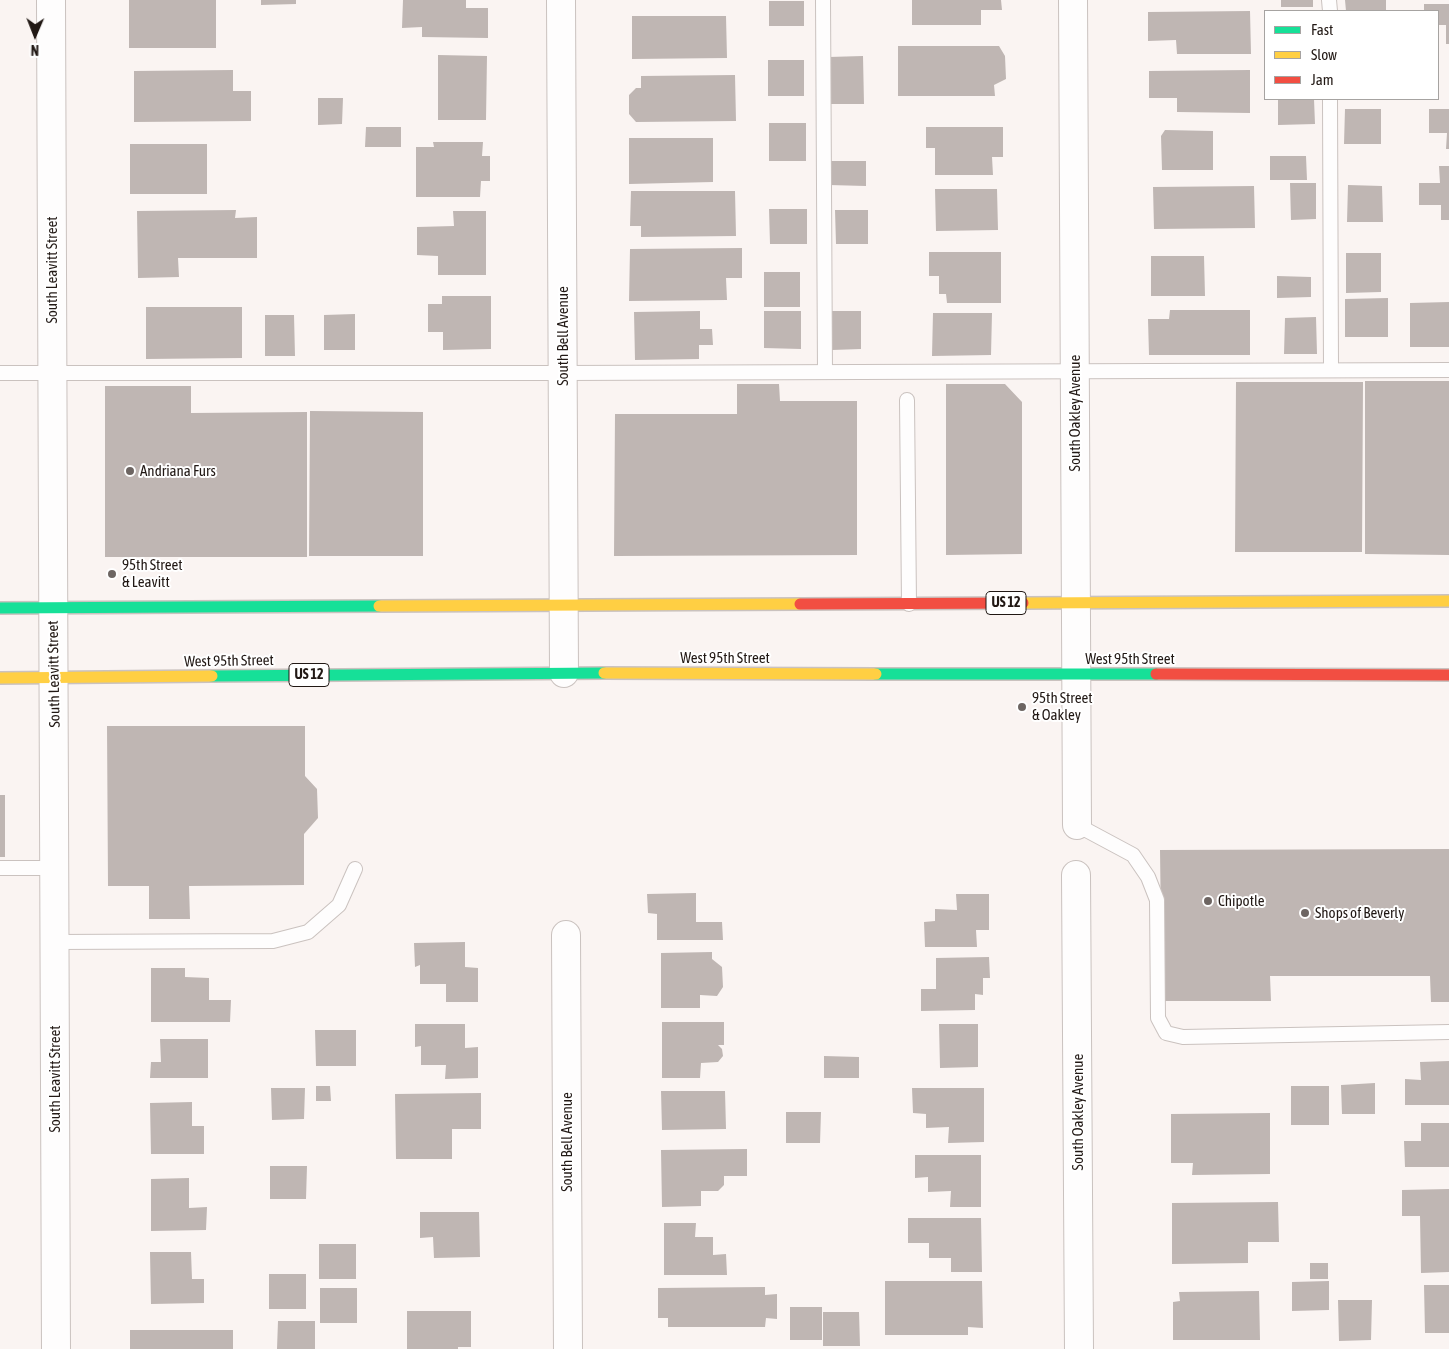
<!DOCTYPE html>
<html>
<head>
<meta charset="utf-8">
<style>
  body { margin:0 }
  #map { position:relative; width:1449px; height:1349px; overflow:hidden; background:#faf4f2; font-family:"Asap Condensed",sans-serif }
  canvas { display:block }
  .legend { position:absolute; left:1264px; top:10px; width:175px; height:90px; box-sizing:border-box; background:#fff; border:1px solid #a6a3a1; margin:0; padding:6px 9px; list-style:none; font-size:15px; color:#211814 }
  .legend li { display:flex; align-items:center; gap:10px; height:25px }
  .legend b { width:25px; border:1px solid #a6a3a1 }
  .north { position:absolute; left:10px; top:10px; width:50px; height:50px; -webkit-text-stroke:4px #fff; paint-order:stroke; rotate:181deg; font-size:14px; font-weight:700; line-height:20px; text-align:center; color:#211814 }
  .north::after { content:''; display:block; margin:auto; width:18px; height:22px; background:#211814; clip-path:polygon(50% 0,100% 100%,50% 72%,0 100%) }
</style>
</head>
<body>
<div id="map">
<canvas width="1449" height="1349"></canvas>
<ul class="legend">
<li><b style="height:6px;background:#16e098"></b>Fast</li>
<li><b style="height:6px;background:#ffcf43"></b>Slow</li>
<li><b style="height:6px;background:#f24e42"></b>Jam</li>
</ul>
<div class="north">N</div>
</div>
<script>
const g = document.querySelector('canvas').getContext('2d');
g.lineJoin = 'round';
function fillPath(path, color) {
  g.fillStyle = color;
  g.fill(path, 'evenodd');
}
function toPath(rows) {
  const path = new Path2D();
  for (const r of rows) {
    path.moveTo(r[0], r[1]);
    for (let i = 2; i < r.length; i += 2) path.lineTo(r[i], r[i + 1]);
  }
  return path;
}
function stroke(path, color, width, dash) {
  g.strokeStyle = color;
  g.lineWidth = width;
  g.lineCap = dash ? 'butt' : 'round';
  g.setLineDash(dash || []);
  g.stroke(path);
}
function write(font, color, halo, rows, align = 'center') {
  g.font = font + ' "Asap Condensed",sans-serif';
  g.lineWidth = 4;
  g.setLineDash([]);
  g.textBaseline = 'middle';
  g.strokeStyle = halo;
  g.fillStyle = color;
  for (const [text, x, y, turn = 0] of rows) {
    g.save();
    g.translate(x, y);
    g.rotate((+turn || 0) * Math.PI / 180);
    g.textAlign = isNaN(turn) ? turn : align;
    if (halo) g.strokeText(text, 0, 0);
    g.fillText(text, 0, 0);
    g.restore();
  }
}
fillPath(toPath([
  [129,0,216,0,216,48,129,48],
  [261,0,296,0,296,4,261,5],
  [403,0,466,0,466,8,488,8,488,38,422,37,422,27,402,28],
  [912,0,1001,0,1002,10,981,10,981,25,912,25],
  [1281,0,1313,0,1313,7,1281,7],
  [1345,0,1386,0,1386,11,1346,11],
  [769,1,804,1,804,26,769,26],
  [1424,4,1449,4,1449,44,1446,44,1446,25,1438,25,1438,11,1424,11],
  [1250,11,1251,54,1177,54,1176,40,1148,41,1148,12],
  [632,16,726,16,727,58,632,59],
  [898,46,999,46,1005,56,1006,79,994,85,995,96,898,96],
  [438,55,487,56,486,120,438,120],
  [863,56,864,104,828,104,829,57],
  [768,60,804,60,804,96,768,96],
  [233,70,233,91,251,91,251,121,134,122,134,71],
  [1250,70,1250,113,1177,112,1177,98,1149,98,1149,71],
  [735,75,736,121,636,122,629,114,629,95,636,88,641,88,641,76],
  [318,98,343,98,342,124,318,125],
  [1278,99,1314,99,1315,124,1278,125],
  [1345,109,1381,109,1381,144,1344,144],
  [1429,109,1449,109,1449,149,1446,149,1447,133,1429,133],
  [769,123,806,123,806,161,769,161],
  [366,127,401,127,401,147,365,147],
  [926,127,1003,127,1003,157,992,157,993,175,935,175,935,148,926,148],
  [1165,130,1213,131,1213,170,1162,170,1161,136],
  [629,138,713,138,713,182,629,184],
  [433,142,483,142,482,156,490,156,490,181,481,181,480,197,416,197,416,147,434,147],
  [130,144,207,144,207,194,130,194],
  [1270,156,1306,156,1307,180,1270,180],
  [829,161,866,161,866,186,829,185],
  [1439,166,1449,166,1449,220,1441,220,1441,205,1419,205,1419,183,1440,183],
  [1290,183,1316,183,1316,219,1291,220],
  [1348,185,1382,186,1383,222,1347,222],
  [1254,186,1255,228,1154,229,1153,187],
  [935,189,997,189,998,230,936,231],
  [631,191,735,191,736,236,641,237,641,226,630,226],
  [769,209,807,209,807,244,770,244],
  [236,210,235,218,257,217,257,258,178,258,179,277,138,278,137,211],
  [835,210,868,210,868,244,836,244],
  [453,211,486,211,486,275,438,275,438,256,417,255,417,227,454,226],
  [742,248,742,278,726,278,727,300,629,301,630,249],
  [929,252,1001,252,1001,303,947,303,946,294,939,294,939,276,929,276],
  [1346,253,1381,253,1381,292,1346,293],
  [1151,256,1204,256,1205,296,1151,296],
  [764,272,800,272,800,307,764,307],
  [1277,276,1311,277,1311,297,1277,298],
  [442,296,491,296,491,349,443,350,443,332,428,332,428,304,442,304],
  [1388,298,1388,337,1345,337,1345,299],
  [1449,302,1449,347,1410,347,1410,303],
  [146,307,242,307,242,358,146,359],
  [1170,310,1250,310,1250,355,1149,355,1148,319,1169,319],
  [700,311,700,329,712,329,713,345,699,345,699,359,635,360,634,312],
  [764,311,801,311,801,349,764,348],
  [831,311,861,311,861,349,832,350],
  [933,313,992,313,991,355,932,356],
  [355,314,355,350,324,350,324,315],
  [265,315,294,315,295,356,265,356],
  [1316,317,1317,354,1284,354,1285,318],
  [1365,381,1449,381,1449,555,1365,554],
  [1236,382,1363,382,1362,552,1235,552],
  [737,384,779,384,780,401,857,401,857,555,614,556,615,414,737,414],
  [946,384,1005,384,1022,402,1022,554,946,555],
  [105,386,191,386,191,413,307,412,307,557,105,557],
  [310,411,423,412,423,556,309,556],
  [107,726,305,726,305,776,317,789,318,818,304,834,304,885,189,886,190,919,149,919,149,886,108,886],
  [0,795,5,795,5,857,0,857],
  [1449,849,1449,1002,1431,1002,1430,976,1270,976,1271,1001,1162,1001,1160,850],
  [696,893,696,922,722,922,723,940,657,940,657,914,648,913,647,894],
  [956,894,989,894,989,930,976,930,977,947,925,947,924,922,935,921,935,909,957,910],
  [465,942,465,967,478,968,478,1002,446,1002,446,984,420,984,420,965,415,967,414,943],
  [712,952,712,959,722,967,723,987,717,996,700,995,700,1008,661,1008,661,953],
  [989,957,990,978,983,978,983,995,975,994,975,1010,921,1011,921,989,936,989,936,958],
  [151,968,185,968,185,977,209,978,209,1000,231,1000,230,1022,151,1022],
  [662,1022,724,1022,724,1045,718,1045,722,1049,723,1056,718,1062,701,1063,700,1078,662,1078],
  [415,1024,465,1024,465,1048,478,1047,478,1078,445,1079,446,1065,421,1065,421,1046,415,1047],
  [939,1024,978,1024,978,1067,940,1068],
  [315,1030,356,1030,356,1066,316,1066],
  [160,1039,208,1039,208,1078,150,1078,151,1062,161,1062],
  [824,1056,859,1057,859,1078,824,1078],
  [1449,1061,1449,1105,1405,1105,1405,1079,1421,1080,1420,1062],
  [1375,1083,1375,1114,1342,1114,1341,1085],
  [316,1086,330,1086,331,1101,316,1101],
  [1291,1086,1329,1086,1329,1125,1291,1125],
  [271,1088,305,1088,304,1119,272,1120],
  [912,1088,984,1088,984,1142,948,1143,949,1127,926,1128,926,1114,913,1113],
  [661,1091,725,1091,726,1129,662,1130],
  [481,1093,481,1129,452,1129,452,1159,396,1159,395,1094],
  [192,1102,192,1126,204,1126,204,1154,151,1154,150,1103],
  [786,1112,821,1112,820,1143,786,1143],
  [1270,1113,1270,1174,1192,1175,1193,1163,1171,1163,1171,1114],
  [1421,1123,1449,1123,1449,1167,1405,1167,1404,1141,1421,1141],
  [747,1149,747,1176,724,1176,724,1185,718,1191,701,1191,701,1206,662,1207,661,1150],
  [915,1155,981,1155,981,1207,950,1207,951,1191,928,1192,928,1177,915,1178],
  [270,1166,307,1166,306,1199,270,1199],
  [189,1178,189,1208,207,1207,206,1230,151,1231,151,1179],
  [1449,1189,1449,1272,1421,1273,1420,1216,1402,1216,1402,1190],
  [1278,1202,1279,1242,1248,1242,1248,1263,1172,1264,1172,1203],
  [420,1212,479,1212,480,1257,434,1258,433,1237,420,1238],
  [908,1218,981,1218,982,1272,951,1272,951,1258,929,1258,929,1243,908,1243],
  [664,1223,696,1223,695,1237,713,1237,713,1255,726,1254,727,1275,664,1275],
  [319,1244,356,1244,356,1279,319,1279],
  [150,1252,191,1252,192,1279,204,1279,204,1303,151,1304],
  [1310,1263,1328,1263,1328,1279,1310,1279],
  [269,1274,306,1274,306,1309,269,1309],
  [885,1281,982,1281,983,1328,968,1327,968,1335,885,1335],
  [1329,1281,1329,1310,1292,1311,1292,1282],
  [1424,1285,1449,1285,1449,1333,1425,1333],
  [765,1287,765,1295,777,1294,777,1319,766,1318,765,1327,668,1327,668,1318,658,1318,658,1288],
  [320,1288,357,1288,357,1323,320,1323],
  [1259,1291,1260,1340,1173,1340,1173,1302,1180,1301,1179,1292],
  [1338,1300,1372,1300,1371,1340,1339,1341],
  [790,1307,822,1307,822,1340,790,1340],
  [407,1311,471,1311,471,1347,458,1347,458,1349,407,1349],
  [823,1312,859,1312,860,1346,823,1346],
  [278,1321,315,1321,315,1349,277,1349],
  [130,1330,233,1330,233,1349,130,1349]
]), '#bfb6b3');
const lane = toPath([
  [823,0,825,372],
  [1329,0,1330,11],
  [1330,99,1331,370],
  [0,373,563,373,1449,370],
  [907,400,909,604],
  [1077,825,1133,855,1148,877,1157,900,1158,1018,1166,1033,1183,1037,1449,1032],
  [0,868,55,868],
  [55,942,273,941,308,932,339,905,355,869]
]);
const street = toPath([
  [51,0,56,1349],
  [561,0,564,673],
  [1073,0,1077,825],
  [1076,875,1079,1349],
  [566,935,568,1349]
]);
const fast = toPath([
  [0,608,379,606],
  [876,674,1156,674],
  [212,676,604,673]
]);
const slow = toPath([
  [1023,603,1449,601],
  [379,606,800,604],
  [604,673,876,674],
  [0,678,212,676]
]);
const jam = toPath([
  [800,604,1023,603],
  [1156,674,1449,675]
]);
stroke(lane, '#cac2bf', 16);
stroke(street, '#cac2bf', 30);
stroke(fast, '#cac2bf', 14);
stroke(slow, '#cac2bf', 14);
stroke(jam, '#cac2bf', 14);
stroke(lane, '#fefdfd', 14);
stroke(street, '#fefdfd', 28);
stroke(fast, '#16e098', 11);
stroke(slow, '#ffcf43', 11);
stroke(jam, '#f24e42', 11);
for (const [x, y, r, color] of [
  [130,471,5,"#6d6562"],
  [112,574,5,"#6d6562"],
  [1022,707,5,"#6d6562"],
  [1208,901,5,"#6d6562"],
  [1305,913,5,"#6d6562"]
]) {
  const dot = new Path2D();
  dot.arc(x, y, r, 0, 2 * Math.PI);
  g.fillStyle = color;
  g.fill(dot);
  stroke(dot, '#fff', 2);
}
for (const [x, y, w] of [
  [1006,603,40],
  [309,675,40]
]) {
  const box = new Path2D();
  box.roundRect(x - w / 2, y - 11.5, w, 23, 4);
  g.fillStyle = '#fff';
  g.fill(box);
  stroke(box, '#211814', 1);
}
write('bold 14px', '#211814', null, [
  ["US 12",1006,603],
  ["US 12",309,675]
]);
write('15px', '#211814', '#fff', [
  ["South Leavitt Street",52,270,-90],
  ["South Bell Avenue",563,336,-90],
  ["South Oakley Avenue",1075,413,-90],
  ["West 95th Street",725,658],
  ["West 95th Street",1130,659],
  ["West 95th Street",229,661,-1],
  ["South Leavitt Street",54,674,-91],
  ["South Leavitt Street",55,1079,-90],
  ["South Oakley Avenue",1078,1112,-90],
  ["South Bell Avenue",567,1142,-90]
]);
write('15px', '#211814', '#fff', [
  ["Andriana Furs",140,471],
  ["95th Street",122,565],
  ["& Leavitt",122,582],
  ["95th Street",1032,698],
  ["& Oakley",1032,715],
  ["Chipotle",1218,901],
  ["Shops of Beverly",1315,913]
], 'left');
</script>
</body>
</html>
